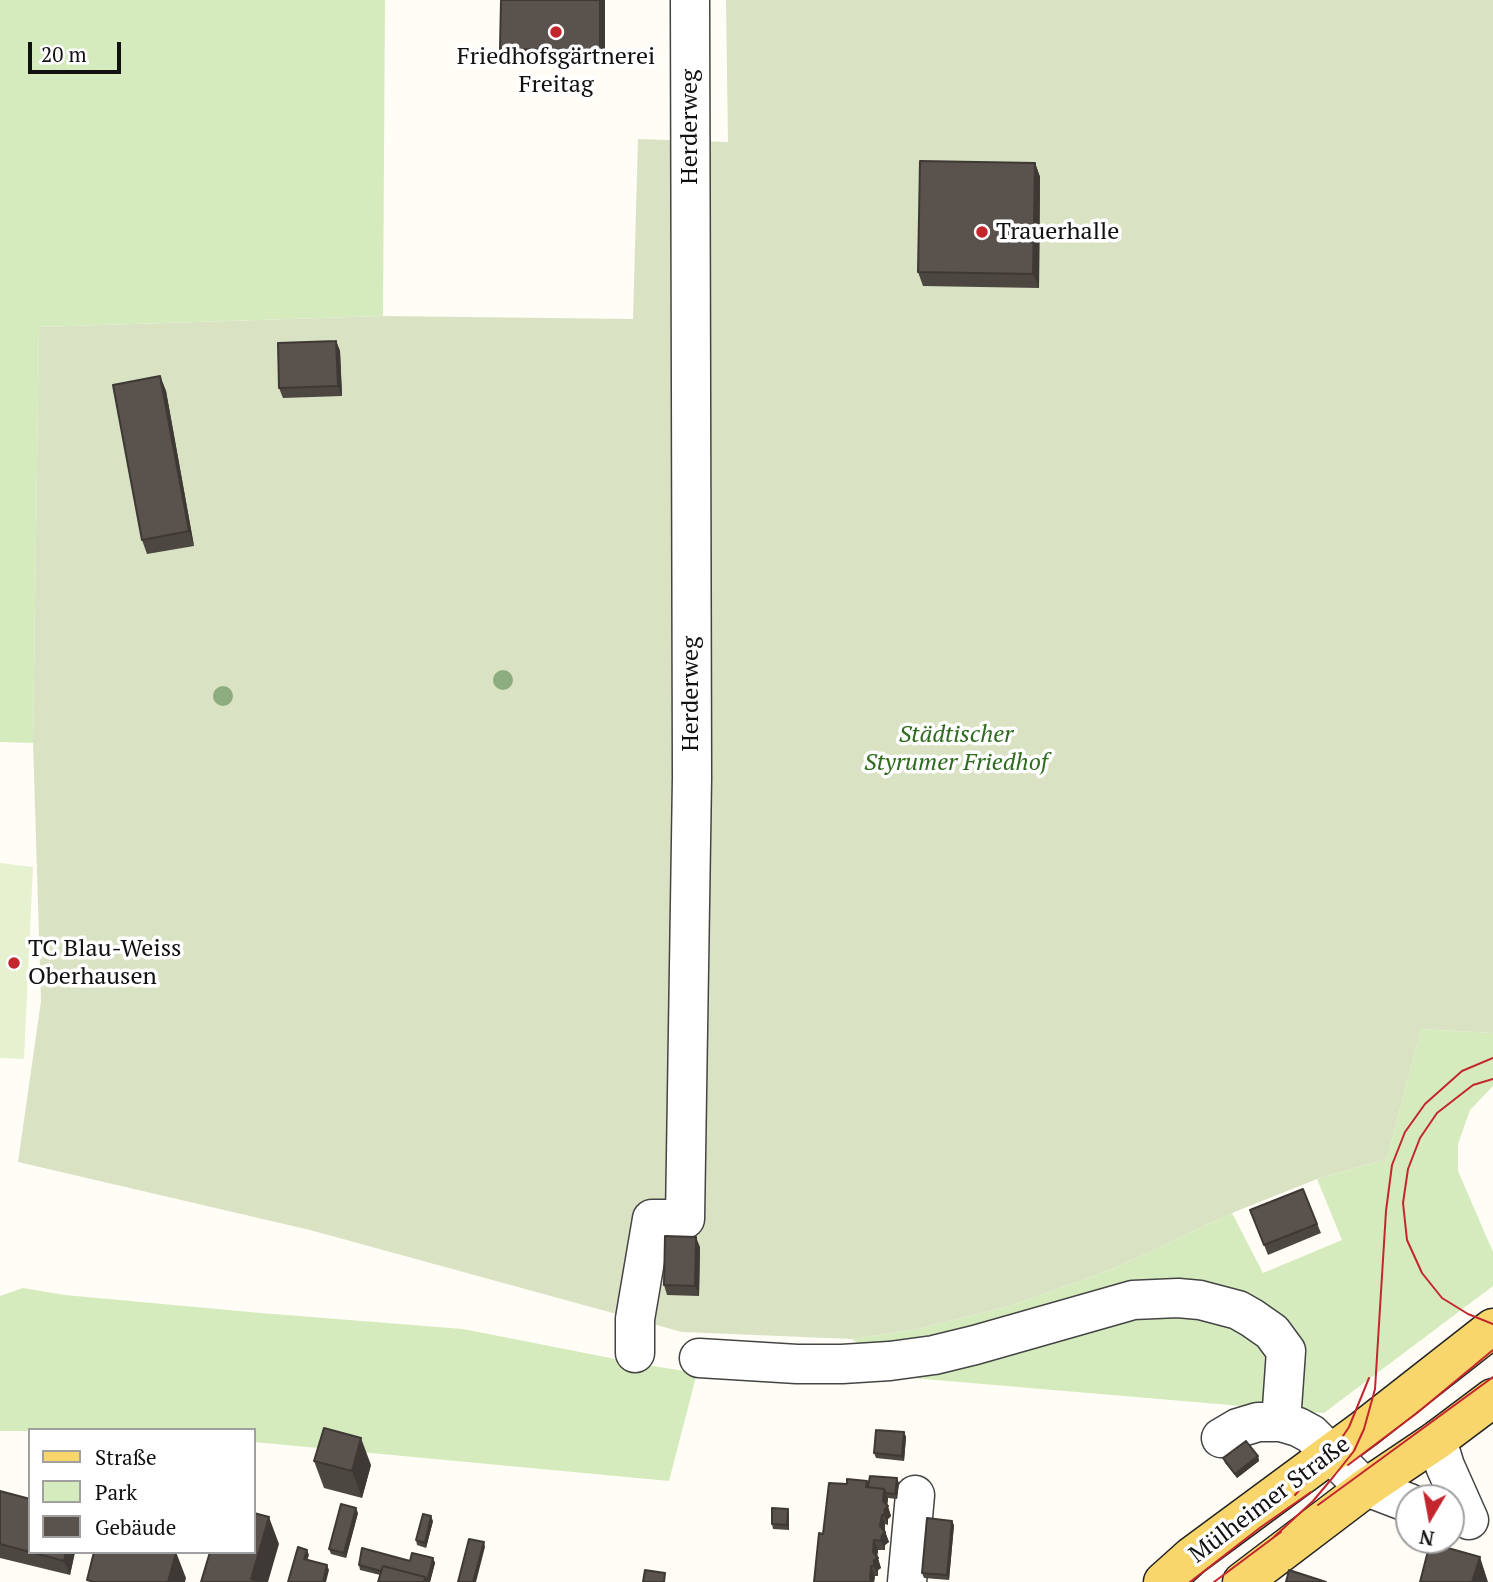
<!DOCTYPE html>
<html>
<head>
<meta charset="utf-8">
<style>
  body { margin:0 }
  #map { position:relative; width:1493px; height:1582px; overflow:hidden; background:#fffdf5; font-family:"PT Serif",serif }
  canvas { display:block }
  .legend { position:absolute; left:28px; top:1428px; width:228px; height:126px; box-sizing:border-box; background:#fff; border:2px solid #a0a0a0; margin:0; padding:9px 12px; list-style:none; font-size:21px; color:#111 }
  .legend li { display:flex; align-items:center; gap:14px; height:35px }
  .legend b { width:35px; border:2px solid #a0a0a0 }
  .north { position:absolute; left:1395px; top:1484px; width:70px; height:70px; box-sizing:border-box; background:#fff; border:2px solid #a0a0a0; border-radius:50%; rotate:190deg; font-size:19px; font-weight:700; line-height:28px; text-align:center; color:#111 }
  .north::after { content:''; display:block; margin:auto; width:24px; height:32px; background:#c4262e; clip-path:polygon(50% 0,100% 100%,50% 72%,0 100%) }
  .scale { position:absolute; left:28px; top:42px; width:93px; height:32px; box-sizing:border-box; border:4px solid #111; border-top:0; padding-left:9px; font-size:21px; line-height:24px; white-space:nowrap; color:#111; -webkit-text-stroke:5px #fff; paint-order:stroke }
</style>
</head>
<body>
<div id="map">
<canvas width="1493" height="1582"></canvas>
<ul class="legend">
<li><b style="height:9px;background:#f9d66b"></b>Straße</li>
<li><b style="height:19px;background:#d5ebbd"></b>Park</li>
<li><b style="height:19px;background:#5a524d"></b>Gebäude</li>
</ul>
<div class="north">N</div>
<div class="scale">20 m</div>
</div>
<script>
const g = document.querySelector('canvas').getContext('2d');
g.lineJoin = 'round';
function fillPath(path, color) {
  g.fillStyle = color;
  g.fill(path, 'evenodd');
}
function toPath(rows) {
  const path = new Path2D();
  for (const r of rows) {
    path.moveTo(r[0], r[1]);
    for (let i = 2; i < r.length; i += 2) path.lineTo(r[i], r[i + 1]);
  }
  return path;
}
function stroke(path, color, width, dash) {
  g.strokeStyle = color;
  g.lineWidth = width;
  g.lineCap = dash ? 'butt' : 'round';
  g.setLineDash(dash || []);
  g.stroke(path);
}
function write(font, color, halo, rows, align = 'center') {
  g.font = font + ' "PT Serif",serif';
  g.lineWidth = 7;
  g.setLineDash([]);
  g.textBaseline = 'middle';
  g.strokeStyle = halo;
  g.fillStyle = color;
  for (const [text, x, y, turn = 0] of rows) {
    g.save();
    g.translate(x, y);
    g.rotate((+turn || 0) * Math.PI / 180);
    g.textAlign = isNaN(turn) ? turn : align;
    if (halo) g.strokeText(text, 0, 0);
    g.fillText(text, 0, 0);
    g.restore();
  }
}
fillPath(toPath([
  [0,0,385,0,383,316,39,327,33,743,0,742],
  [1421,1029,1493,1033,1493,1086,1470,1110,1458,1144,1458,1171,1493,1252,1493,1286,1324,1413,912,1378,852,1339,918,1329,1013,1305,1113,1269,1232,1213,1263,1273,1342,1240,1317,1179,1387,1159],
  [23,1288,65,1295,261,1313,463,1329,646,1365,697,1373,669,1481,254,1442,254,1430,30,1430,30,1431,0,1431,0,1296]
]), '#d5ebbd');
fillPath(toPath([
  [726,0,1493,0,1493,1033,1421,1029,1387,1159,1317,1179,1232,1213,1113,1269,1013,1305,918,1329,852,1339,682,1332,310,1230,18,1162,41,1001,33,743,39,327,383,316,633,319,638,139,728,142]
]), '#d9e3c4');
fillPath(toPath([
  [0,863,33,867,24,1059,0,1058]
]), '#e6f2cf');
const minor = toPath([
  [635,1353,635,1319,652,1219,685,1219,692,778,690,0],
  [699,1358,797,1364,842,1364,890,1361,934,1355,975,1345,1133,1300,1178,1298,1200,1300,1238,1310,1252,1318,1272,1332,1286,1351,1281,1422],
  [1221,1438,1238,1428,1258,1422,1281,1422,1298,1427,1311,1434,1355,1478,1367,1487,1409,1503],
  [1437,1440,1445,1466,1469,1520],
  [907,1582,915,1495]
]);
const major = toPath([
  [1163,1582,1192,1556,1364,1429,1493,1328],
  [1242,1582,1367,1487,1437,1440,1493,1398]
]);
stroke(minor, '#444', 41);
stroke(major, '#222', 41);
stroke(minor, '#fff', 38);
stroke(major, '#f9d66b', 38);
stroke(toPath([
  [1493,1079,1473,1085,1437,1113,1420,1138,1408,1169,1403,1203,1407,1240,1422,1273,1442,1298,1468,1314,1493,1324],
  [1348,1465,1417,1413,1493,1350],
  [1295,1495,1331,1454,1349,1427,1369,1378],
  [1318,1505,1493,1377],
  [1274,1537,1313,1501,1334,1476,1354,1451,1364,1429,1375,1389,1386,1211,1392,1165,1405,1132,1425,1104,1462,1071,1493,1058],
  [1190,1582,1261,1527,1311,1492],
  [1214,1582,1281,1532]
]), '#c4262e', 2);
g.fillStyle = '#8dad7f';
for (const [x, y] of [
  [503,680],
  [223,696]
]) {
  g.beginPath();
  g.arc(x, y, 10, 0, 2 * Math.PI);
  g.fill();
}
fillPath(toPath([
  [501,0,605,0,605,64,506,63,500,49],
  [1035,163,1040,177,1039,288,923,286,918,272],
  [336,341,340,351,342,396,283,398,279,388],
  [160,376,166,391,194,546,147,554,142,540],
  [1303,1189,1321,1233,1268,1255,1250,1210],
  [700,1247,699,1296,667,1295,664,1285],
  [904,1432,906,1437,904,1461,876,1458,874,1453],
  [1258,1456,1259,1461,1237,1478,1225,1463,1223,1458],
  [314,1461,371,1465,362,1498,324,1488],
  [867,1481,868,1486,899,1483,897,1499,888,1498,887,1505,891,1516,888,1519,888,1525,885,1524,885,1531,889,1542,885,1545,885,1550,878,1550,877,1557,881,1568,878,1570,878,1576,875,1576,874,1582,814,1582,823,1534,847,1484],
  [0,1491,30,1552,75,1552,70,1575,0,1558],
  [788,1509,789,1514,789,1530,773,1529,772,1524],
  [358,1513,346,1558,331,1554,329,1549],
  [433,1521,426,1548,417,1545,416,1540],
  [954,1525,949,1580,924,1578,922,1573],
  [433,1558,435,1563,430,1582,378,1582,380,1575,360,1570,359,1565]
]), '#4d4742');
fillPath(toPath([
  [600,0,605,0,605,64,600,50],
  [1035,163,1040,177,1039,288,1033,274],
  [336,341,340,351,342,396,338,386],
  [160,376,166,391,194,546,189,531],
  [696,1237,700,1247,699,1296,695,1286],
  [904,1432,906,1437,904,1461,902,1456],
  [361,1438,371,1465,362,1498,352,1471],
  [1258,1456,1259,1461,1237,1478,1235,1474],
  [897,1478,899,1483,897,1499,895,1494],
  [884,1489,888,1499,887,1507,888,1506,891,1516,888,1519,888,1525,884,1515,883,1501],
  [356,1508,358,1513,346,1558,344,1553],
  [788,1509,789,1514,789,1530,787,1525],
  [882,1515,885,1524,884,1533,885,1532,889,1542,885,1545,885,1550,881,1541,880,1526],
  [431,1516,433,1521,426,1548,425,1543],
  [269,1517,279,1544,268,1582,252,1582,251,1579],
  [952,1521,954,1525,949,1580,947,1575],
  [874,1540,878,1550,877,1558,878,1558,881,1568,878,1570,878,1576,874,1566,873,1552],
  [484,1542,485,1547,476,1582,473,1582],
  [307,1550,309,1555,306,1564,304,1559],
  [66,1552,75,1552,70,1575,64,1561],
  [176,1552,186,1578,185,1582,168,1582],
  [1480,1557,1488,1582,1472,1582],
  [433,1558,435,1563,430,1582,427,1582],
  [327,1565,329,1570,326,1582,323,1582],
  [871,1566,875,1576,874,1582,871,1582,870,1579]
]), '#3f3936');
const building = toPath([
  [501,0,600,0,600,50,500,49,501,0],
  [920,161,1035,163,1033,274,918,272,920,161],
  [336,341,338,386,279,388,278,343,336,341],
  [160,376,189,531,142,540,113,385,160,376],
  [1303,1189,1317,1224,1264,1245,1250,1210,1303,1189],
  [665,1236,696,1237,695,1286,664,1285,665,1236],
  [324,1428,361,1438,352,1471,314,1461,324,1428],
  [876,1430,904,1432,902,1456,874,1453,876,1430],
  [1246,1441,1258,1456,1235,1474,1223,1458,1246,1441],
  [870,1476,897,1478,895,1494,886,1493,884,1489,868,1487,870,1476],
  [847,1479,867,1481,866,1487,884,1489,883,1501,888,1506,885,1509,884,1515,882,1515,880,1526,885,1532,882,1535,881,1541,874,1540,873,1552,878,1558,874,1560,874,1566,871,1566,870,1579,872,1582,814,1582,819,1533,823,1534,829,1483,847,1484,847,1479],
  [0,1491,30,1499,30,1552,0,1544,0,1491],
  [341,1504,356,1508,344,1553,329,1549,341,1504],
  [772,1508,788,1509,787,1525,772,1524,772,1508],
  [254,1513,269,1517,251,1579,263,1582,201,1582,210,1552,254,1552,254,1513],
  [423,1514,431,1516,425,1543,416,1540,423,1514],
  [927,1518,952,1521,947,1575,922,1573,927,1518],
  [469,1539,484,1542,473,1582,458,1582,469,1539],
  [1430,1543,1480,1557,1472,1582,1420,1582,1430,1543],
  [298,1547,307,1550,304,1559,327,1565,323,1582,288,1582,298,1547],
  [362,1548,410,1561,412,1553,433,1558,427,1582,425,1577,383,1566,381,1571,359,1565,362,1548],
  [31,1552,66,1552,64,1561,31,1552],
  [94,1552,176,1552,168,1582,94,1582,87,1580,94,1552],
  [383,1566,425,1577,424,1582,378,1582,383,1566],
  [645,1570,665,1573,664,1582,643,1582,645,1570],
  [1289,1570,1326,1582,1286,1582,1289,1570]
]);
fillPath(building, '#5a524d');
stroke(building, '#3f3936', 2);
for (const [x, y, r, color] of [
  [556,32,7,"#c4262e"],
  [982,232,7,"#c4262e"],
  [14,963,7,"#c4262e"]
]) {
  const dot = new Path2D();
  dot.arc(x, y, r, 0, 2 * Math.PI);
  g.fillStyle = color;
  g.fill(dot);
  stroke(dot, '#fff', 2.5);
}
write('24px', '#111', '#fff', [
  ["Friedhofsgärtnerei",556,57,"center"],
  ["Freitag",556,85,"center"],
  ["Trauerhalle",996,232],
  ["TC Blau-Weiss",28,949],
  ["Oberhausen",28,977]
], 'left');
write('24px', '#111', '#fff', [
  ["Herderweg",690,127,-90],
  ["Herderweg",691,694,-90],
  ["Mülheimer Straße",1270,1500,-37]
]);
write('italic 24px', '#2f6b1f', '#fff', [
  ["Städtischer",956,735],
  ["Styrumer Friedhof",956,763]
]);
</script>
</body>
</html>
